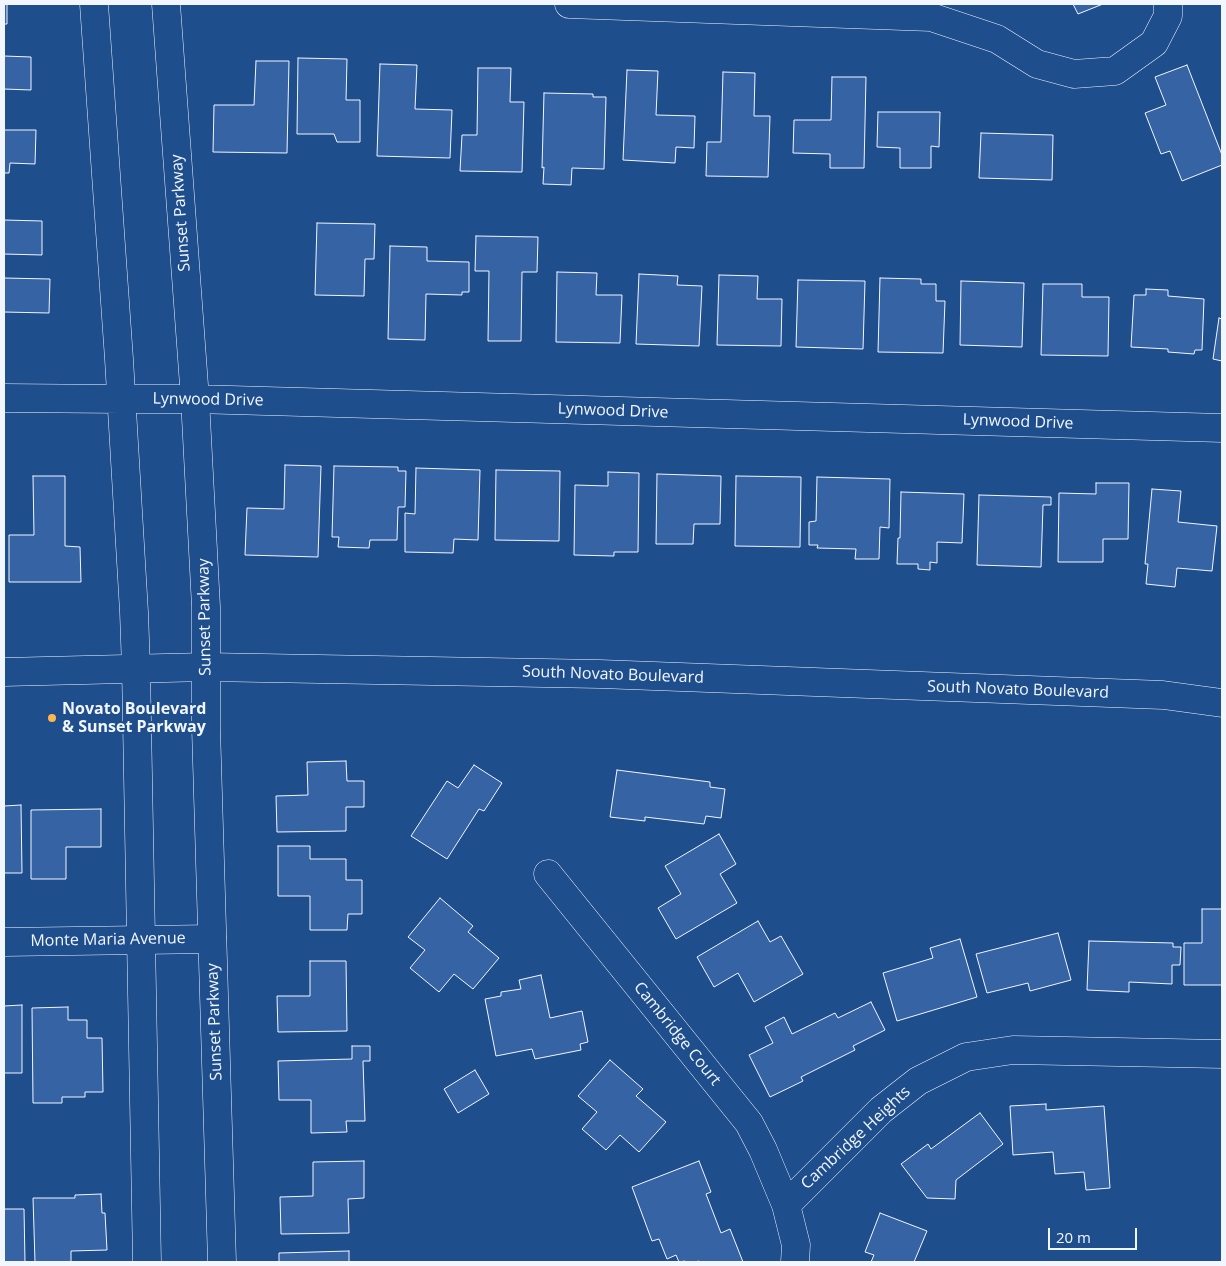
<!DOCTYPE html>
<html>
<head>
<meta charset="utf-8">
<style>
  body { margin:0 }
  #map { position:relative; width:1226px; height:1266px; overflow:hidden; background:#1f4e8c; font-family:"Open Sans",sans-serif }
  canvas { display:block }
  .frame { position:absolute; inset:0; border:5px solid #f2f6ff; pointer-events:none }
  .scale { position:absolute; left:1048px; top:1228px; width:89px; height:22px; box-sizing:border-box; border:2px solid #f2f6ff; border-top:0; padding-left:6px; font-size:15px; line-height:18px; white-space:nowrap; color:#f2f6ff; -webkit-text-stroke:4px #1f4e8c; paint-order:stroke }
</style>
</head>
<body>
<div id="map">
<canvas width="1226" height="1266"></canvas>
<div class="frame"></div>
<div class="scale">20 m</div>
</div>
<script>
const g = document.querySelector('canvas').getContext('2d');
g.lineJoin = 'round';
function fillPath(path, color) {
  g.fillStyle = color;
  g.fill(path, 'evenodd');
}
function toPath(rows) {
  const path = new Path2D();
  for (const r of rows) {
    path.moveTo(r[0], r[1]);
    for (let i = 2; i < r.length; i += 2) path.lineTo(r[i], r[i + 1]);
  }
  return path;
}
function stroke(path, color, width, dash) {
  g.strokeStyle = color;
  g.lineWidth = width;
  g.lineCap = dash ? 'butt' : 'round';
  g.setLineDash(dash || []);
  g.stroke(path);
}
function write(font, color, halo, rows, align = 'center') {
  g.font = font + ' "Open Sans",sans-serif';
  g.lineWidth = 4;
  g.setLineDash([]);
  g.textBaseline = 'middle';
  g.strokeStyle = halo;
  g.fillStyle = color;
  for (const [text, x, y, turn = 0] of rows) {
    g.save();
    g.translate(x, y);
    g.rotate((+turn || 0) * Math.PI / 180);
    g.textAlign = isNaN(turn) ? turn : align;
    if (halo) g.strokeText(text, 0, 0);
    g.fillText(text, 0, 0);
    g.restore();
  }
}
const building = toPath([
  [4,4,7,4,7,24,4,24,4,4],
  [1073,4,1103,4,1078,14,1073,4],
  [4,56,31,57,31,90,4,89,4,56],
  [298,58,347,59,346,100,360,100,360,142,337,142,334,134,297,134,298,58],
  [256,61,289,61,287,153,213,152,214,105,254,105,256,61],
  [380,64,417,65,415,109,452,110,450,158,377,156,380,64],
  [1187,65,1222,155,1222,165,1182,181,1170,151,1161,154,1145,113,1166,105,1155,77,1187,65],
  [478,68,511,68,510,102,524,102,522,172,460,171,462,135,477,135,478,68],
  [627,70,658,71,656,115,695,116,694,148,676,147,675,163,623,160,627,70],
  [723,72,755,73,754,116,770,116,768,177,706,176,707,142,721,142,723,72],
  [832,77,866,77,864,168,830,168,830,154,793,153,794,120,831,120,832,77],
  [544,93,593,94,593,97,606,97,604,169,572,168,571,185,543,184,544,167,542,168,544,93],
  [878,112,940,112,939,147,931,146,931,168,900,168,900,148,877,147,878,112],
  [4,130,36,130,35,164,10,163,9,173,4,173,4,130],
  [981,133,1053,135,1052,180,979,178,981,133],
  [4,220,42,221,42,255,4,254,4,220],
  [317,223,375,224,374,259,365,259,364,296,315,295,317,223],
  [476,236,538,237,537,272,522,272,521,341,488,341,489,271,475,271,476,236],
  [390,246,427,247,427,261,469,262,469,292,462,292,462,295,426,294,425,340,388,339,390,246],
  [557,272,597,273,596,295,622,295,620,343,556,342,557,272],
  [639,274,678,276,677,285,702,286,699,346,636,344,639,274],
  [719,275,758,276,757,299,782,299,781,346,717,345,719,275],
  [4,278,50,279,49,313,4,312,4,278],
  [880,278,921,279,921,284,936,284,936,301,945,301,943,353,878,352,880,278],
  [798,280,865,281,863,349,796,347,798,280],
  [961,281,1024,283,1022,347,960,345,961,281],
  [1043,284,1082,284,1082,297,1109,297,1108,356,1041,355,1043,284],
  [1146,289,1168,290,1168,296,1204,299,1202,350,1195,350,1194,354,1168,352,1168,349,1131,347,1134,295,1146,295,1146,289],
  [1219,318,1222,319,1222,361,1213,359,1219,318],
  [285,465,321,466,318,557,245,555,247,508,284,509,285,465],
  [334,466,398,467,398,471,406,471,405,507,398,507,397,540,370,540,369,548,338,547,339,537,332,537,334,466],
  [416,468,480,470,478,540,454,539,453,553,405,552,405,513,415,514,416,468],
  [496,470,560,471,559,541,495,540,496,470],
  [608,472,639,473,638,552,614,552,614,556,574,555,575,485,608,486,608,472],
  [657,474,721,476,720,524,694,524,693,544,656,544,657,474],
  [33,476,65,476,65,546,80,547,81,582,9,582,9,535,34,535,33,476],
  [736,476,801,477,800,547,735,546,736,476],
  [817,477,890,479,889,528,880,527,879,559,855,559,856,549,817,548,818,545,809,545,809,522,816,521,817,477],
  [1096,483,1129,483,1128,539,1103,539,1103,562,1058,562,1059,493,1096,494,1096,483],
  [1152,489,1181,491,1178,522,1217,526,1212,571,1177,568,1175,587,1146,584,1148,564,1145,564,1152,489],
  [901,492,964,494,962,543,937,542,937,563,930,562,930,570,918,569,918,564,897,564,898,538,900,538,901,492],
  [979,495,1051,497,1051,505,1043,505,1041,567,977,565,979,495],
  [346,761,347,781,364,781,364,807,346,807,346,831,277,832,276,796,308,795,307,762,346,761],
  [474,765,502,783,484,811,479,809,447,859,411,836,447,781,458,788,474,765],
  [617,770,710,782,710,787,725,789,721,818,706,816,704,824,645,817,645,821,610,817,617,770],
  [21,805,22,873,4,873,4,806,21,805],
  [101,809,101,847,66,847,66,879,31,879,31,810,101,809],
  [719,834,736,864,720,874,737,903,676,939,658,908,681,894,665,866,719,834],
  [278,846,310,846,310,859,346,859,346,880,362,880,362,914,348,914,347,930,310,930,310,896,278,896,278,846],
  [440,898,473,926,468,932,499,958,473,989,454,974,439,992,410,968,425,950,408,937,440,898],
  [1202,909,1222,909,1222,985,1184,985,1184,943,1202,943,1202,909],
  [758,921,770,942,781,936,803,974,754,1002,738,973,714,987,697,957,758,921],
  [1058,933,1071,980,1030,991,1028,983,987,993,976,954,1058,933],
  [960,939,977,997,897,1021,883,973,933,958,930,948,960,939],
  [1089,941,1173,943,1173,947,1181,947,1180,965,1172,965,1172,984,1129,982,1129,992,1087,990,1089,941],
  [310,961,346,961,347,1031,278,1032,277,996,310,996,310,961],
  [541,975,550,1018,582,1011,588,1042,580,1044,581,1050,535,1059,532,1049,496,1056,485,999,501,996,501,992,521,989,519,980,541,975],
  [871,1002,885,1030,853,1046,855,1050,801,1077,803,1081,770,1097,749,1055,773,1043,765,1027,784,1017,792,1034,835,1013,838,1018,871,1002],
  [22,1005,22,1073,4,1073,4,1006,22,1005],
  [68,1007,68,1020,87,1020,87,1038,102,1038,103,1092,85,1092,85,1097,62,1097,62,1103,33,1103,32,1008,68,1007],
  [352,1046,370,1046,370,1061,363,1061,365,1121,346,1121,347,1132,311,1133,311,1100,279,1100,278,1061,352,1059,352,1046],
  [610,1060,643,1089,636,1096,666,1122,639,1152,620,1135,606,1150,582,1129,597,1112,578,1096,610,1060],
  [475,1070,489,1094,458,1113,444,1089,475,1070],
  [1046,1104,1046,1110,1104,1106,1110,1188,1086,1190,1084,1172,1055,1174,1053,1152,1013,1155,1010,1106,1046,1104],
  [980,1113,1003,1144,956,1180,955,1199,927,1198,901,1164,928,1144,931,1149,980,1113],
  [364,1161,364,1198,348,1199,349,1233,281,1234,280,1197,313,1196,313,1162,364,1161],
  [699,1161,711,1192,706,1194,721,1233,730,1229,743,1262,699,1262,699,1261,695,1262,685,1262,685,1261,679,1262,676,1255,667,1259,659,1239,652,1241,632,1187,699,1161],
  [101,1194,102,1213,105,1213,107,1250,71,1251,71,1262,35,1262,33,1198,75,1198,75,1195,101,1194],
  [4,1209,24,1209,25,1262,4,1262,4,1209],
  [880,1213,927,1231,914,1262,871,1262,874,1255,865,1252,880,1213],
  [349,1251,349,1262,279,1262,279,1253,349,1251]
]);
fillPath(building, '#3563a3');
stroke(building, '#f2f6ff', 1);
const minor = toPath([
  [94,4,119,359,134,612,136,668],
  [166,4,195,399,206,607,206,667],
  [569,4,931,17,997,39,1037,64,1074,74,1115,71,1154,43,1168,16,1168,4],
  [4,398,121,399,195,399,1222,428],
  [548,874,749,1123,763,1150,786,1205,796,1245,795,1262],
  [4,942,212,939],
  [786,1205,881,1110,918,1081,966,1057,1013,1050,1222,1054]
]);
const major = toPath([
  [206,667,206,728,222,1262],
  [136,668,147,1262],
  [4,672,206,667,600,674,1163,695,1222,703]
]);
stroke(minor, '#f2f6ff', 29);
stroke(major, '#f2f6ff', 29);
stroke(minor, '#1f4e8c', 28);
stroke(major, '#1f4e8c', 28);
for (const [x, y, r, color] of [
  [52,718,5,"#ffb74d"]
]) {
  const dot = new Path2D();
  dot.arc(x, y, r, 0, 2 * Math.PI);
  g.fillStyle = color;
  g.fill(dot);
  stroke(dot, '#1f4e8c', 2);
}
write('16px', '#f2f6ff', '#1f4e8c', [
  ["Sunset Parkway",181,213,-94],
  ["Lynwood Drive",208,400,1],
  ["Lynwood Drive",613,411,2],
  ["Lynwood Drive",1018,422,2],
  ["Sunset Parkway",205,617,-91],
  ["South Novato Boulevard",613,675,2],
  ["South Novato Boulevard",1018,690,2],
  ["Monte Maria Avenue",108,940,-1],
  ["Sunset Parkway",215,1022,-92],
  ["Cambridge Court",677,1034,51],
  ["Cambridge Heights",856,1138,-43]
]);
write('bold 16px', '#f2f6ff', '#1f4e8c', [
  ["Novato Boulevard",62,709],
  ["& Sunset Parkway",62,727]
], 'left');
</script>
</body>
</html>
